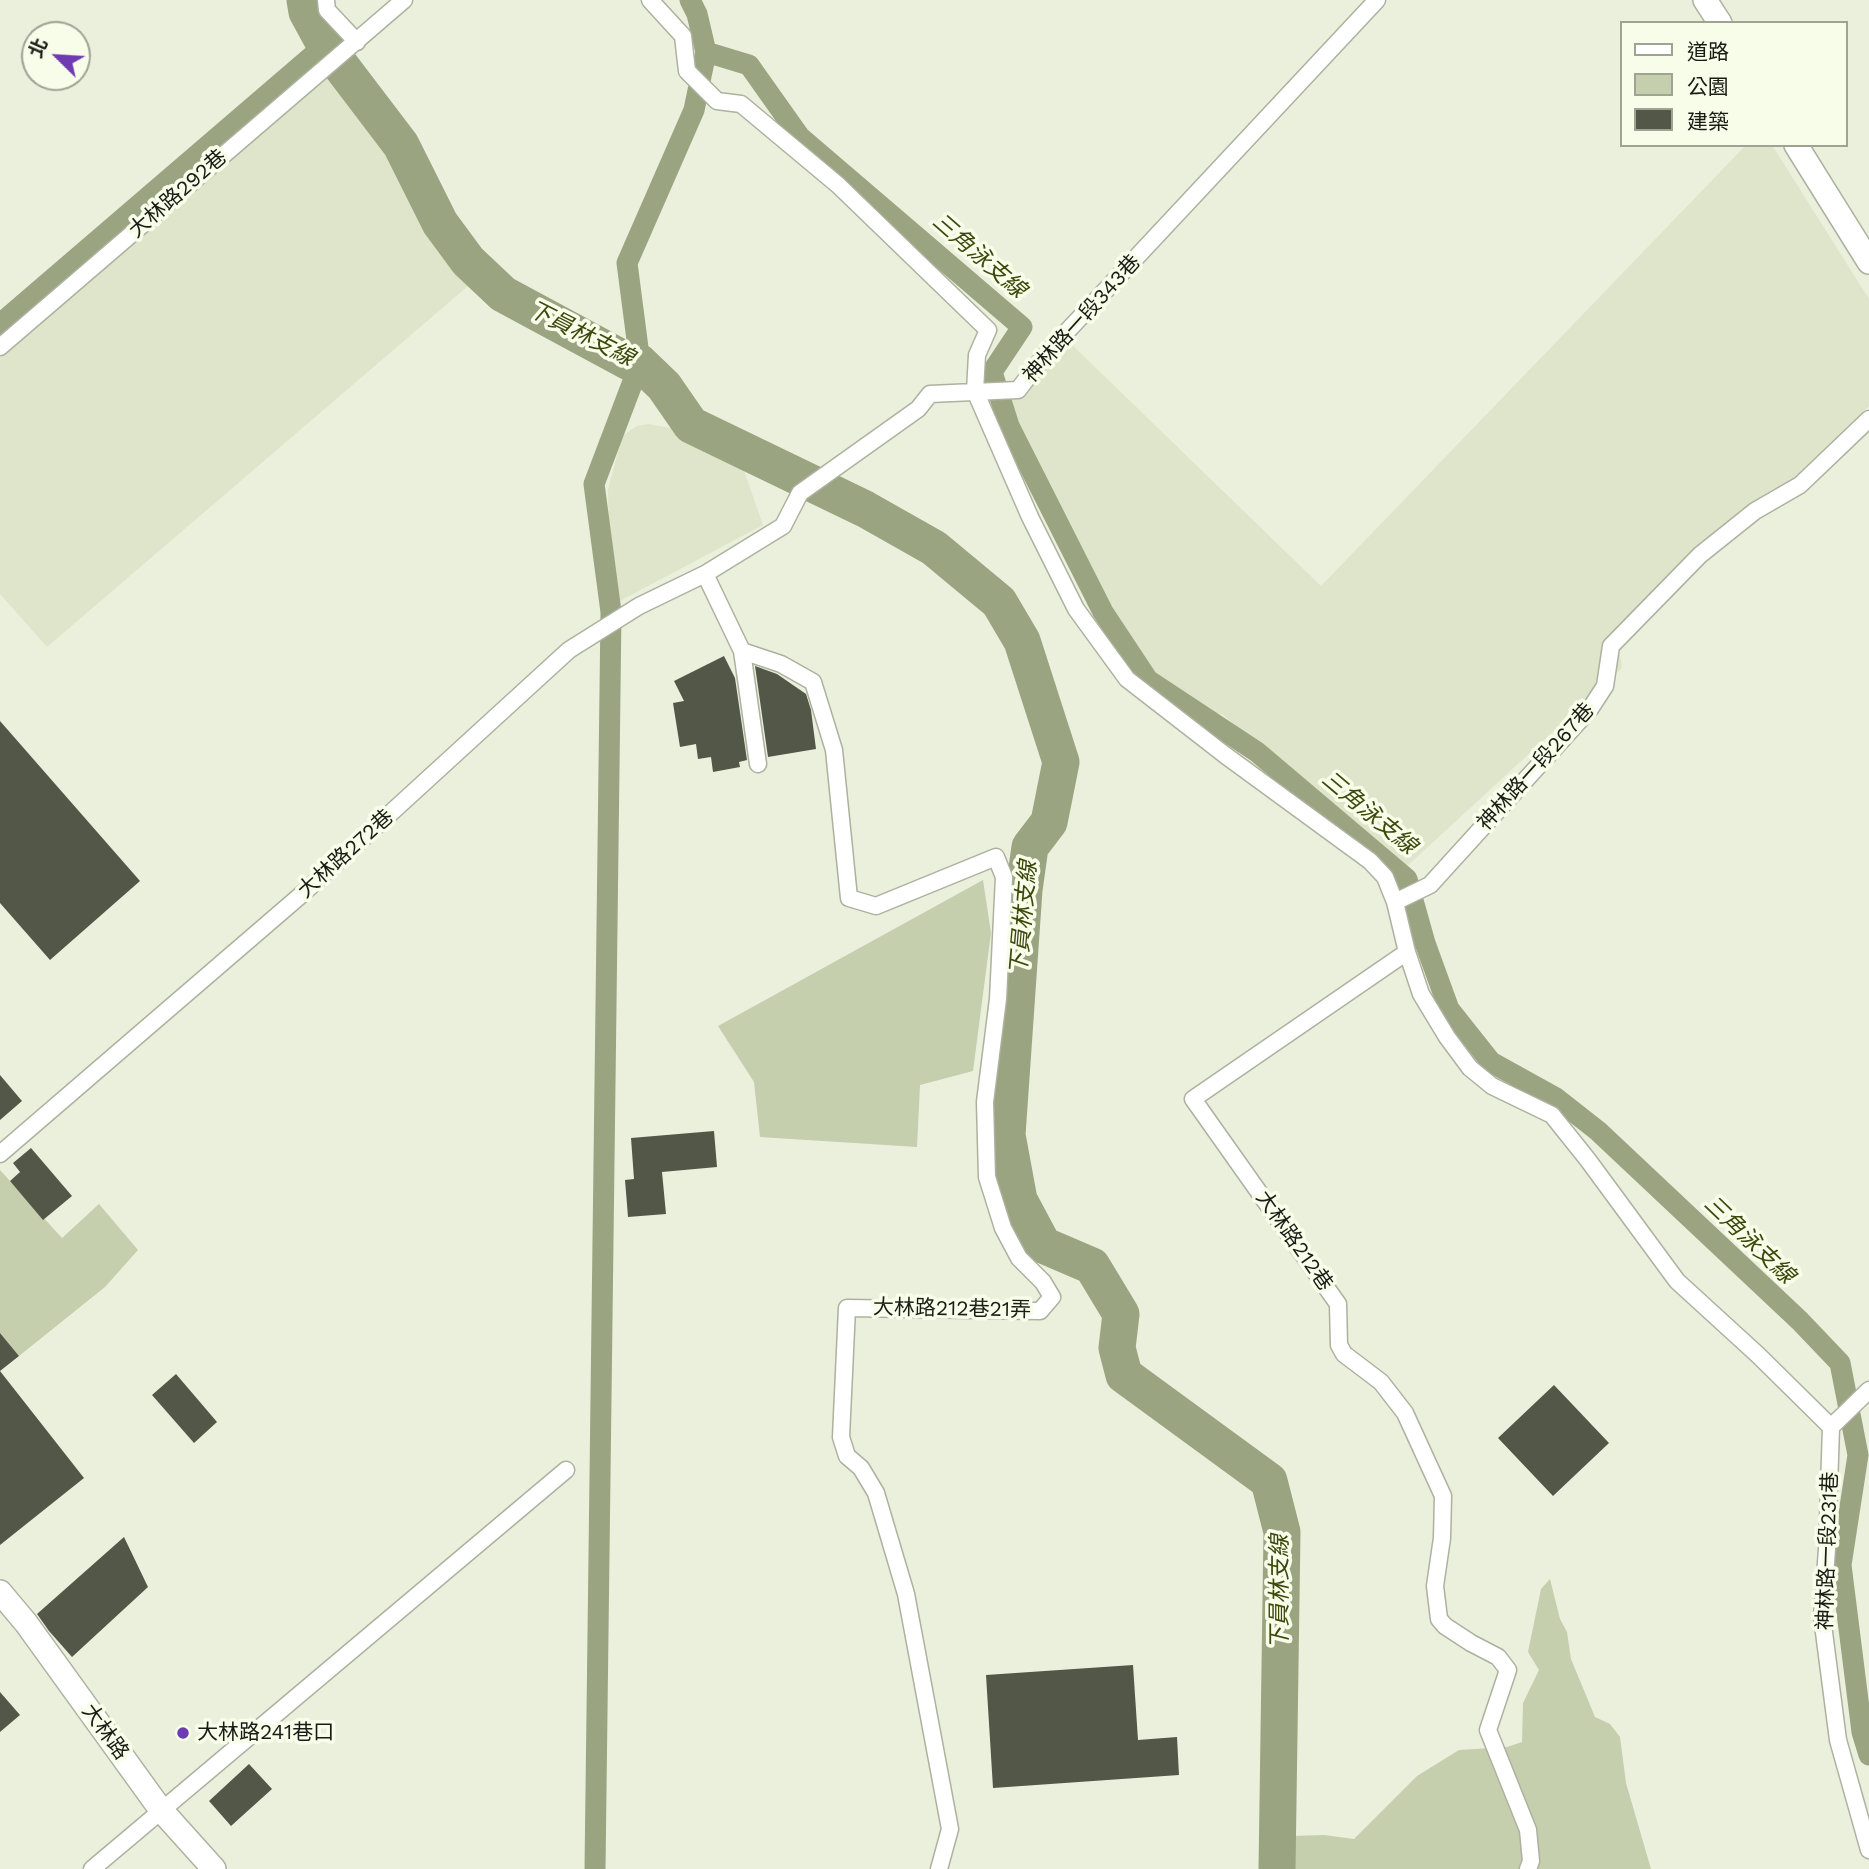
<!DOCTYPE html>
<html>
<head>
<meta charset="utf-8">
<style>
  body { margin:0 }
  #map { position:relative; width:1869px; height:1869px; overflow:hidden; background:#ebf0dd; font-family:"Work Sans","Noto Sans TC",sans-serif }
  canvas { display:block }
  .legend { position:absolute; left:1620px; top:21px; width:228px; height:126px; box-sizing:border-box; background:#f8fdea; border:2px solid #9fa394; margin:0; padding:9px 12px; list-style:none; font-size:21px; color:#191b14 }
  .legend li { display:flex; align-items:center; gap:14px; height:35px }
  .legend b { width:35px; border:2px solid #9fa394 }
  .north { position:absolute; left:21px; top:21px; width:70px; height:70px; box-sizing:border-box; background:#f8fdea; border:2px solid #9fa394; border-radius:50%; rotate:294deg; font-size:19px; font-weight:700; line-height:28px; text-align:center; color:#191b14 }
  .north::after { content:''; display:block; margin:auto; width:24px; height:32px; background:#6e3bb2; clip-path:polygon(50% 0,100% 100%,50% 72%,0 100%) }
</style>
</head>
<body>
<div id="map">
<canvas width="1869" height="1869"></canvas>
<ul class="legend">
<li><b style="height:9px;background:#fff"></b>道路</li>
<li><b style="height:19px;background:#c5cead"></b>公園</li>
<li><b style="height:19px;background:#535747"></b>建築</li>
</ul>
<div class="north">北</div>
</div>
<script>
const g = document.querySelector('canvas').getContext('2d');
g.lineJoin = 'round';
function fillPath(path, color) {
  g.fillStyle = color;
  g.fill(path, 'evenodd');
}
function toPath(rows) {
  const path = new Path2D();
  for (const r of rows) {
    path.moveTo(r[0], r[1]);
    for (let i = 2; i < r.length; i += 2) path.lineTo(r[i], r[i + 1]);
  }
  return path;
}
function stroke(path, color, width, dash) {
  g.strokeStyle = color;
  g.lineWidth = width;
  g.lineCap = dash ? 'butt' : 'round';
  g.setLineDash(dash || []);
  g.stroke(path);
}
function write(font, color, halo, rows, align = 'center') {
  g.font = font + ' "Work Sans","Noto Sans TC",sans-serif';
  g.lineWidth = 7;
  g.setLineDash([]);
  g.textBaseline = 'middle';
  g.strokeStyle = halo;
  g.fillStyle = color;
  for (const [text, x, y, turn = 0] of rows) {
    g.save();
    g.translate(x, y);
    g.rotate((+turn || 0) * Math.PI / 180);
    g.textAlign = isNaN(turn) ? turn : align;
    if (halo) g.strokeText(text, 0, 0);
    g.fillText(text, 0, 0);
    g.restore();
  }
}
fillPath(toPath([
  [331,70,387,146,468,286,47,647,0,594,0,357],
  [1746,145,1772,145,1869,299,1869,406,1792,488,1773,489,1617,637,1622,668,1404,869,1222,714,1205,713,1131,654,998,406,1064,337,1321,586],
  [649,424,684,431,740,459,763,525,618,602,609,533,608,490,622,436,637,426]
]), '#dee5ca');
fillPath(toPath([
  [983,880,991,933,973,1071,920,1085,917,1147,760,1137,754,1082,718,1026],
  [0,1170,62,1238,99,1204,138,1250,105,1287,19,1356,0,1333],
  [1550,1579,1560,1619,1567,1632,1571,1659,1595,1717,1610,1724,1620,1737,1626,1783,1651,1869,1289,1869,1293,1836,1324,1835,1354,1839,1417,1776,1459,1750,1507,1747,1522,1742,1523,1703,1539,1670,1528,1652,1541,1589]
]), '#c5cead');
stroke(toPath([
  [690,0,697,14,706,52,749,65,800,137,1022,327,992,372,1009,426,1103,612,1148,680,1257,752,1407,879,1425,943,1449,1009,1491,1062,1556,1098,1598,1131,1800,1321,1840,1363,1858,1455,1841,1565,1862,1732,1869,1755],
  [0,324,325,45],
  [595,1869,611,612,594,484,640,363,627,263,694,110,706,52]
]), '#9aa480', 21);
stroke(toPath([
  [305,0,307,12,325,45,401,145,440,223,468,261,503,294,629,362,640,363,664,386,691,425,865,509,934,548,999,602,1022,641,1061,762,1049,822,1030,847,1024,890,1007,1135,1019,1200,1043,1245,1092,1266,1121,1314,1117,1348,1124,1375,1269,1481,1282,1532,1277,1869]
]), '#9aa480', 37);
fillPath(toPath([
  [724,656,735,678,747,760,739,762,740,767,713,772,711,757,698,759,696,744,680,747,673,703,684,701,674,681],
  [755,666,777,674,806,694,811,710,816,749,768,757],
  [0,721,140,881,50,960,0,903],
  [0,1075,22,1101,0,1120],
  [714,1131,717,1167,662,1172,666,1214,628,1217,625,1180,634,1179,631,1138],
  [31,1148,72,1196,43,1220,10,1181,20,1172,13,1163],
  [0,1333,19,1356,0,1371],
  [0,1371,84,1478,0,1545],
  [176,1374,217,1422,194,1443,152,1395],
  [1554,1385,1609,1443,1553,1496,1498,1438],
  [124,1537,148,1587,72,1657,49,1631,37,1614],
  [1133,1665,1138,1740,1177,1737,1179,1775,993,1788,986,1675],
  [0,1692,20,1715,0,1732],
  [249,1764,272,1789,231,1826,209,1801]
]), '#535747');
const street = toPath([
  [326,0,327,10,357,42],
  [650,0,683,36,687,71,717,101,741,104,838,185,988,330,977,355,975,391,1030,517,1076,609,1127,679,1225,755,1370,861,1385,877,1395,902,1407,952,1421,994,1447,1037,1470,1068,1492,1086,1552,1115,1588,1160,1677,1281,1758,1355,1831,1427],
  [0,347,404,0],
  [705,574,742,651,781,664,813,682,834,750,849,898,876,906,996,857,1004,877,998,999,985,1102,987,1177,1003,1228,1019,1258,1043,1282,1052,1297,1040,1311,847,1308,841,1437,847,1456,861,1468,876,1493,906,1594,950,1829,939,1869],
  [742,651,758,764],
  [1395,902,1430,885,1590,709,1605,686,1611,646,1700,555,1755,511,1800,485,1869,419],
  [1407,952,1193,1099,1338,1304,1339,1345,1344,1354,1381,1382,1405,1413,1443,1496,1442,1538,1435,1586,1439,1619,1445,1626,1471,1643,1498,1657,1508,1670,1488,1730,1528,1830,1531,1861,1528,1869],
  [0,1154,301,895,569,650,639,606,705,574,783,526,800,493,918,409,930,394,1018,390,1045,355,1377,0],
  [1869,1390,1831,1427,1827,1549,1822,1617,1838,1740,1869,1850],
  [92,1869,566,1470]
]);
const secondary = toPath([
  [1705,0,1720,23],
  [1796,145,1869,262],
  [0,1592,26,1623,161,1810,214,1869]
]);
stroke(street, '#adb19f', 19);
stroke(secondary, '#adb19f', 26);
stroke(street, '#fff', 16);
stroke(secondary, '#fff', 23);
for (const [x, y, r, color] of [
  [183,1733,7,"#6e3bb2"]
]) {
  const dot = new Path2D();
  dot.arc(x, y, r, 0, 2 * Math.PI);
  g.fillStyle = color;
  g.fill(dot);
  stroke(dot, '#f8fdea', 2.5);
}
write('21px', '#191b14', '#f8fdea', [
  ["大林路292巷",178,194,-41],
  ["神林路一段343巷",1082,319,-48],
  ["神林路一段267巷",1536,767,-48],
  ["大林路272巷",346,854,-42],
  ["大林路212巷",1294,1241,55],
  ["大林路212巷21弄",952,1309,1],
  ["神林路一段231巷",1828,1551,-88],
  ["大林路",105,1732,54]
]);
write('21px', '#191b14', '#f8fdea', [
  ["大林路241巷口",197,1733]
], 'left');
write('italic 23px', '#3d480b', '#f8fdea', [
  ["三角泳支線",979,256,41],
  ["下員林支線",581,334,27],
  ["三角泳支線",1369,813,40],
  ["下員林支線",1024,918,-85],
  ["三角泳支線",1749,1240,44],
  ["下員林支線",1280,1592,-90]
]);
</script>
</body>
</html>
